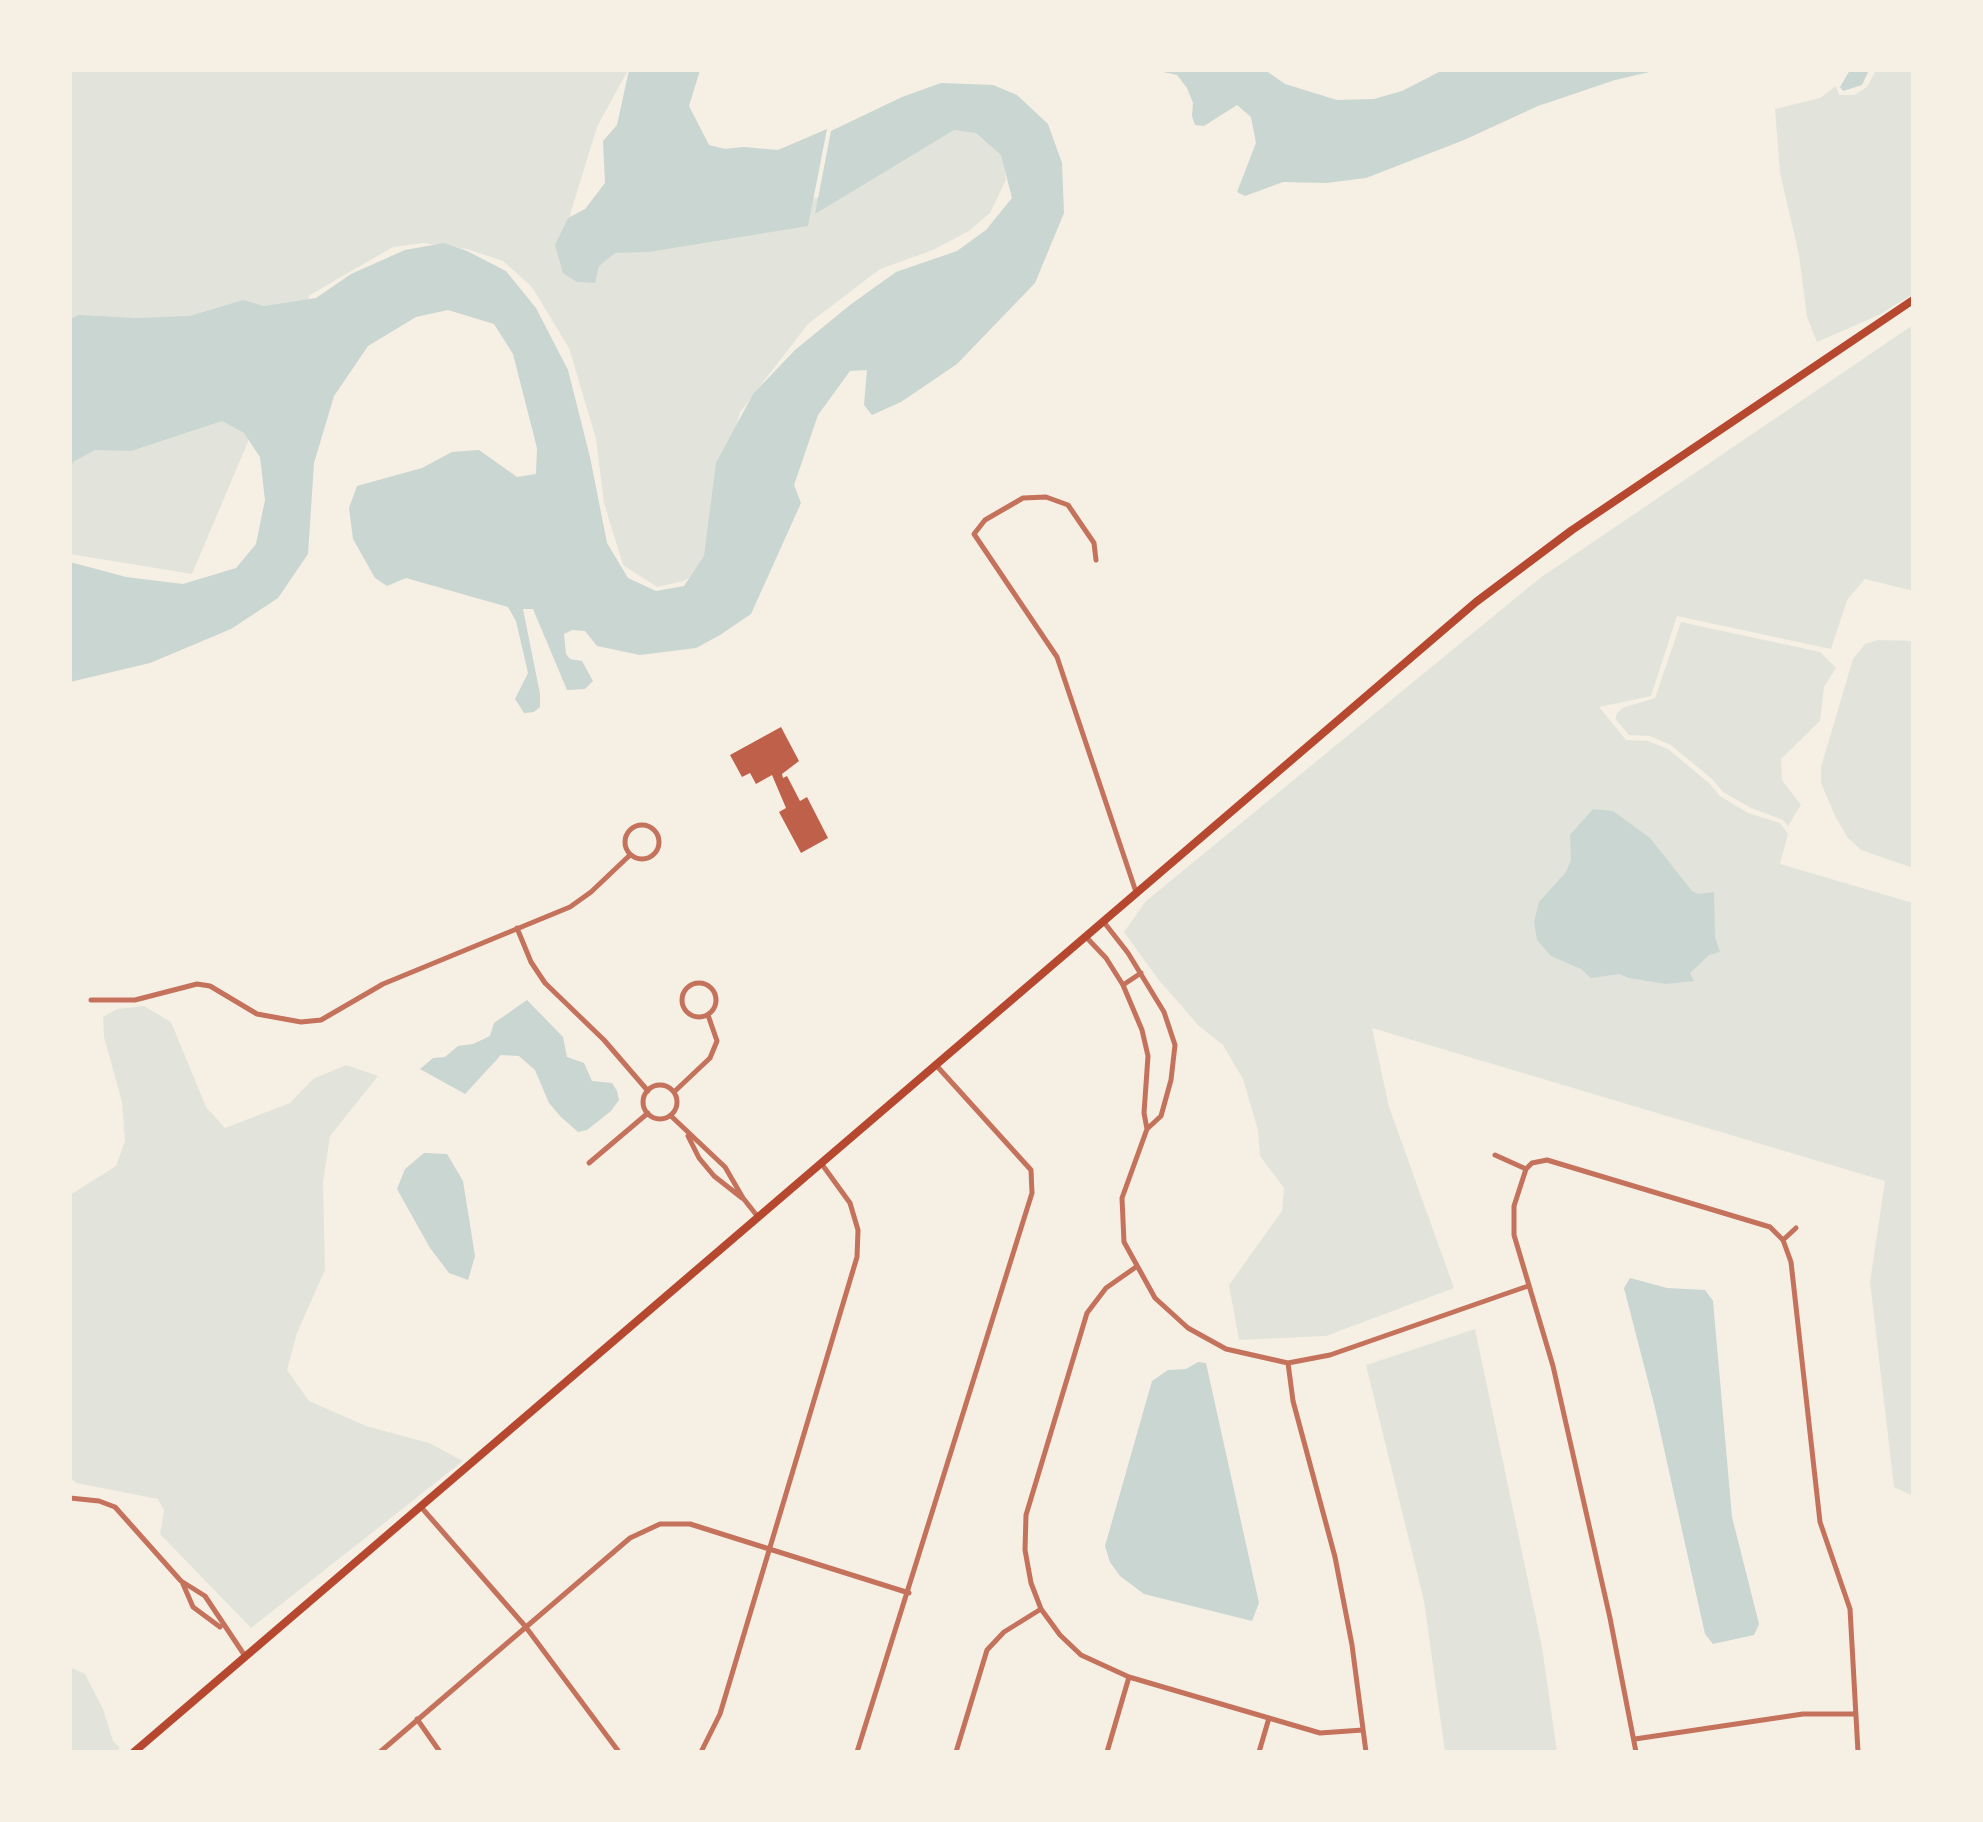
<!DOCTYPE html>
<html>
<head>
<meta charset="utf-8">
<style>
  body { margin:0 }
  #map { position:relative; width:1983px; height:1822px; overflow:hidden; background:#f6efe4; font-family:"Roboto Condensed",sans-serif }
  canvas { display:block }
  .frame { position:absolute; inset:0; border:72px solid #f6efe4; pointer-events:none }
</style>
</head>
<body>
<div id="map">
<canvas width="1983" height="1822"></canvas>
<div class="frame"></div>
</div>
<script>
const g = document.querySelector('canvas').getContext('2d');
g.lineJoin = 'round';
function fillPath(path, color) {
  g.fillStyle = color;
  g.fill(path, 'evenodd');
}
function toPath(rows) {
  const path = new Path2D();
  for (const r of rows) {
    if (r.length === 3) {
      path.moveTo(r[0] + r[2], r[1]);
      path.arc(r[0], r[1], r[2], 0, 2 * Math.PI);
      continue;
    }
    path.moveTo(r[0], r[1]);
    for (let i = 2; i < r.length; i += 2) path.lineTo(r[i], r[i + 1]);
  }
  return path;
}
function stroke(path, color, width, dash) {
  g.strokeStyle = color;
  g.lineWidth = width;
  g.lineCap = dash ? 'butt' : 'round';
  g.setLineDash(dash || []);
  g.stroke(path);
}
fillPath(toPath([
  [70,70,628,70,597,127,569,218,826,197,929,140,962,126,981,128,1003,156,1006,180,990,213,969,231,933,250,880,269,808,324,740,412,711,523,708,565,684,581,657,587,623,565,604,503,596,439,569,348,532,287,503,261,467,249,423,243,393,247,310,295,192,574,70,554],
  [1876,70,1913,70,1913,294,1879,315,1817,342,1807,317,1799,255,1780,173,1775,109,1820,98,1836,86,1839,95,1854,95,1867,87],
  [1913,325,1913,591,1865,579,1847,600,1831,649,1677,616,1651,696,1599,707,1626,740,1648,741,1668,749,1709,783,1720,796,1748,813,1780,823,1788,834,1780,864,1913,903,1913,1496,1894,1487,1870,1282,1885,1181,1372,1028,1389,1107,1454,1288,1326,1336,1239,1340,1229,1285,1282,1211,1284,1188,1260,1156,1258,1130,1243,1079,1223,1045,1199,1026,1158,979,1124,932,1146,901,1540,578],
  [1681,622,1820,652,1836,668,1824,687,1820,721,1781,759,1782,780,1801,805,1788,826,1783,820,1751,808,1723,792,1712,779,1671,745,1650,736,1629,735,1616,720,1616,715,1622,708,1655,698],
  [1878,640,1913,641,1913,868,1861,850,1848,838,1835,816,1821,783,1821,767,1853,659,1865,644],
  [144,1006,171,1022,206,1107,225,1128,290,1103,313,1079,346,1065,378,1076,330,1136,323,1182,325,1270,297,1333,287,1370,309,1401,366,1426,429,1443,463,1461,251,1628,160,1534,164,1510,158,1499,76,1483,70,1477,70,1195,116,1166,125,1141,122,1102,104,1037,103,1017,117,1009],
  [1475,1329,1542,1647,1557,1752,1445,1752,1424,1601,1366,1365],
  [70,1667,85,1674,103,1709,113,1741,120,1748,116,1752,70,1752]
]), '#e2e4dc');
fillPath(toPath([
  [629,70,700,70,689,106,709,145,725,149,743,147,778,150,827,129,808,226,649,252,615,253,599,266,595,283,577,282,563,273,555,245,568,218,585,209,605,183,603,141,617,125],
  [1154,70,1265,70,1285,84,1337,100,1374,99,1402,91,1443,70,1658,70,1615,80,1538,106,1464,140,1366,178,1326,183,1283,182,1245,196,1237,192,1256,143,1251,117,1237,105,1204,126,1195,125,1192,116,1193,103,1187,88,1177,75],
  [1850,70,1869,70,1862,85,1843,91,1840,87],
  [941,83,993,85,1017,95,1048,124,1062,163,1064,213,1035,283,957,364,901,402,872,415,864,405,867,370,850,371,818,415,794,485,801,503,751,614,720,635,696,648,640,655,597,646,585,631,572,630,564,634,566,654,570,659,582,661,593,681,585,689,567,690,533,609,523,609,540,694,540,707,534,712,524,713,515,699,528,673,516,621,508,607,406,578,387,586,375,578,353,539,349,508,357,486,422,468,452,452,479,450,517,477,536,474,537,448,513,354,494,324,448,310,416,317,368,346,334,396,314,463,308,554,278,598,231,629,150,663,70,682,70,562,126,577,183,584,236,568,256,544,265,500,260,457,244,433,222,421,131,451,95,450,73,462,70,471,70,319,79,315,135,318,190,316,243,300,264,306,316,298,351,274,405,250,444,243,467,251,506,271,536,308,568,370,590,457,607,543,628,578,656,591,684,586,704,556,716,463,753,394,795,350,850,305,896,272,957,251,986,230,1012,198,1001,155,976,133,954,130,815,214,831,131,902,97],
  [1593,809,1613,811,1650,838,1692,891,1698,894,1714,892,1715,937,1720,952,1709,955,1690,973,1694,981,1666,984,1629,978,1619,974,1591,978,1581,969,1551,956,1537,940,1534,922,1539,902,1566,872,1571,860,1570,835],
  [527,1000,563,1037,567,1057,584,1063,592,1081,612,1083,617,1091,619,1100,611,1111,587,1130,578,1132,561,1117,549,1103,535,1070,519,1056,501,1055,465,1094,420,1069,433,1058,445,1057,458,1046,473,1044,490,1036,494,1023],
  [424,1153,447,1154,463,1181,475,1256,468,1280,449,1273,430,1248,397,1189,405,1169],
  [1630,1278,1667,1288,1705,1290,1713,1301,1732,1517,1759,1624,1754,1635,1713,1644,1705,1634,1655,1408,1624,1288],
  [1198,1362,1206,1363,1259,1603,1252,1621,1144,1594,1120,1576,1110,1562,1105,1546,1152,1381,1168,1370,1186,1369]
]), '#c9d6d2');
fillPath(toPath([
  [781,727,799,761,782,774,783,778,787,776,800,801,807,797,828,838,801,853,779,812,786,808,772,775,756,784,750,773,742,777,730,755]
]), '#bf614a');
stroke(toPath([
  [1096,560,1094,543,1068,505,1046,497,1023,498,985,520,974,534,1057,657,1136,892],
  [642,842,17],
  [1103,921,1128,953,1164,1012,1175,1045,1171,1080,1161,1116,1147,1129,1122,1198,1124,1242,1155,1298,1188,1328,1226,1349,1288,1363,1330,1355,1528,1286],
  [517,928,531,962,545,983,604,1040,648,1091],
  [1086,937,1106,958,1123,985,1142,1030,1148,1056,1144,1113,1147,1129],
  [699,1000,17],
  [1123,985,1141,973],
  [91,1000,135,1000,197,984,210,986,257,1014,301,1022,321,1020,383,984,570,907,591,892,630,855],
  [660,1102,17],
  [674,1092,710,1058,717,1041,708,1015],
  [671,1116,725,1167,743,1198,758,1217],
  [688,1136,699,1158,714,1176,742,1198],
  [1495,1155,1526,1169],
  [589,1163,648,1113],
  [1783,1240,1796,1228],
  [1136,1267,1106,1288,1087,1313,1026,1515,1025,1550,1031,1583,1041,1609,1060,1635,1081,1655,1129,1677,1320,1733,1363,1730],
  [1288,1363,1293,1401,1335,1557,1352,1645,1366,1752],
  [70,1498,99,1501,115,1507,181,1581,205,1596,245,1656],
  [421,1507,525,1626,619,1752],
  [183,1584,193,1607,220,1627],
  [417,1719,440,1752],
  [1635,1739,1803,1714,1853,1714],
  [380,1752,630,1538,660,1524,690,1524,909,1593],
  [701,1752,720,1714,857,1257,858,1230,850,1203,821,1163],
  [857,1752,1032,1193,1031,1170,935,1064],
  [956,1752,987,1650,1004,1632,1041,1609],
  [1107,1752,1129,1677],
  [1259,1752,1269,1718],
  [1636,1752,1610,1618,1553,1366,1514,1235,1514,1206,1526,1169,1532,1163,1547,1160,1770,1227,1783,1240,1791,1262,1820,1522,1850,1609,1858,1752]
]), '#c5725c', 5);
stroke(toPath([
  [134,1752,1476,602,1572,530,1913,300]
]), '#b5482f', 8);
</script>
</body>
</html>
